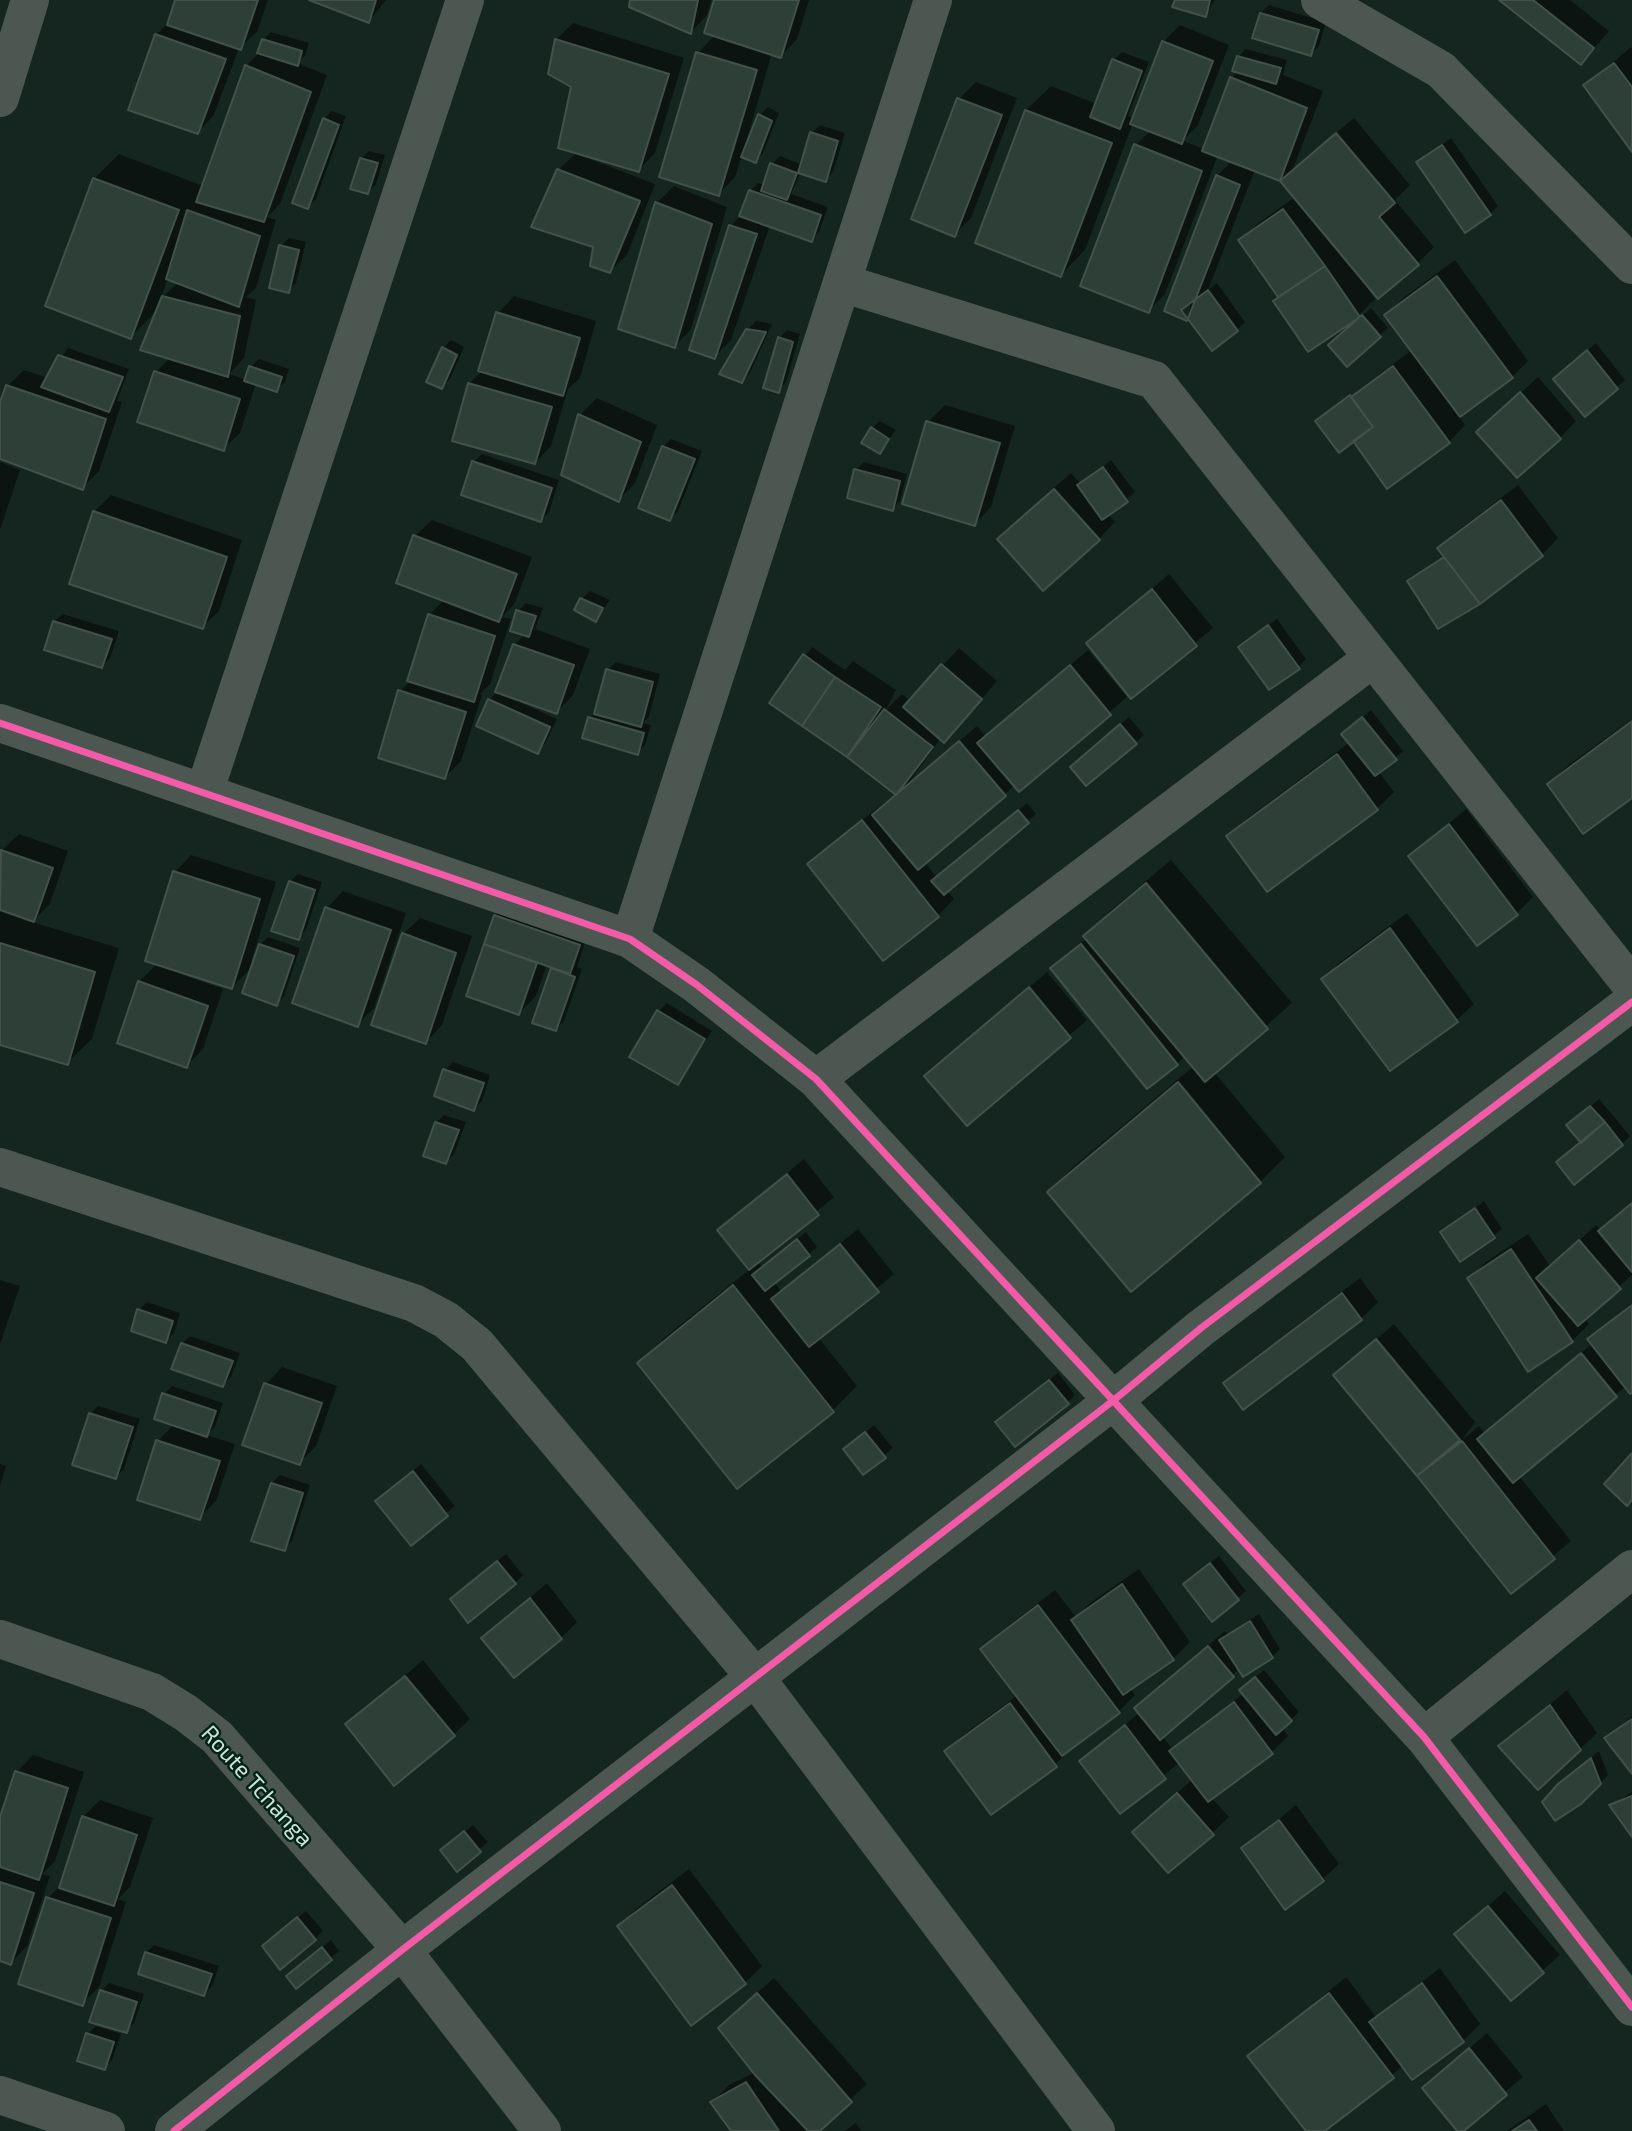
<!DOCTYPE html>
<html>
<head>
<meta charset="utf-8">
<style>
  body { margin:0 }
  canvas { display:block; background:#14261f }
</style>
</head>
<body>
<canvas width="1632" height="2131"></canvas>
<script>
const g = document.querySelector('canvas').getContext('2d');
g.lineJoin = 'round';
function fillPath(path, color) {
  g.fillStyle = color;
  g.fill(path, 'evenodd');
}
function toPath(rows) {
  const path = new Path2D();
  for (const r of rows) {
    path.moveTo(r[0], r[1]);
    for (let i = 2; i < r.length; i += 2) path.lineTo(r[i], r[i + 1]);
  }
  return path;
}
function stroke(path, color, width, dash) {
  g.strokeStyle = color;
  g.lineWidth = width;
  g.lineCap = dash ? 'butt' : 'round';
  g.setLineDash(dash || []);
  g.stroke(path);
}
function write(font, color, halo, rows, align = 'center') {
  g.font = font + ' "Exo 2",sans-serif';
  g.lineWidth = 5;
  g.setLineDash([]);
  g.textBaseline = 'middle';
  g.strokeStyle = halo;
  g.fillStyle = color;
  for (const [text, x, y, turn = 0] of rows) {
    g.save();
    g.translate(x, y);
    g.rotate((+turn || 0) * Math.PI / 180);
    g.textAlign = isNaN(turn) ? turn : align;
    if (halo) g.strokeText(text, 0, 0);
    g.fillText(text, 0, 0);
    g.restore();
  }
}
fillPath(toPath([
  [177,0,268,0,257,32,239,48,214,115,198,132,156,35,169,22],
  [314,0,386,0,369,21],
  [632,0,711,0,707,15,691,32],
  [716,0,809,0,797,39,781,56,772,53,745,146,747,147,760,115,768,107,779,113,763,153,755,161,742,156,735,177,719,194,698,53,715,35],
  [1176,0,1215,0,1205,15],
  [1502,0,1570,0,1609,31,1581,63],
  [1269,5,1326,22,1319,46,1311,54,1261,13],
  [573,23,684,58,655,153,639,170,583,154,582,156,655,184,627,255,610,271,558,170,577,152,573,86,556,40],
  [1180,25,1229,45,1198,125,1183,141,1204,149,1231,78,1238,71,1238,57,1246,49,1287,60,1283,75,1323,91,1293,169,1354,118,1410,185,1395,200,1434,247,1417,264,1368,289,1375,299,1358,316,1275,301,1280,296,1240,241,1257,224,1295,197,1281,180,1255,170,1208,290,1217,283,1245,322,1237,330,1188,317,1217,176,1232,161,1218,155,1165,294,1148,311,1136,145,1151,130,1133,123,1085,250,1061,275,977,242,1026,110,1051,86,1097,104,1114,60,1122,52,1149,62,1128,116,1134,118,1163,42],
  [271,32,309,43,305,56,297,63,327,75,280,204,267,217,276,220,256,288,246,297,256,300,244,358,229,374,247,380,251,367,259,359,289,369,285,382,276,390,256,383,240,433,223,449,156,372,170,358,158,309,131,337,94,179,119,154,203,186,246,66,259,53,263,40],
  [168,278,178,282,160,300],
  [1631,47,1632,49,1632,149,1585,86],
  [976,82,1017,98,971,218,954,235,959,99],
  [332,111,346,116,316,199,308,207,324,119],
  [820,125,845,133,833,172,825,180,801,172,791,194,828,207,819,232,811,240,770,225,731,340,714,357,731,226,741,215,750,191,758,183,764,185,772,164,780,156,803,165,812,133],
  [1451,138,1498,206,1490,214,1418,162],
  [369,151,385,155,376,184,368,192,361,159],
  [674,186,727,207,691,329,675,346,657,203],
  [289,238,306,242,296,283,288,291,281,246],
  [1455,260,1528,361,1512,377,1459,416,1465,425,1449,442,1354,439,1317,421,1412,350,1386,315,1403,298],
  [514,296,596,321,580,378,568,389,551,446,535,463,469,384,483,370,498,313],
  [1371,308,1388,328,1347,364,1338,337],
  [756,321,772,324,750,373,742,381,747,330],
  [787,330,800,334,786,382,778,391,779,338],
  [451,340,464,347,450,379,442,387,443,348],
  [1596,343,1625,380,1585,414,1563,371],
  [68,348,129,369,117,401,122,402,99,471,82,488,0,457,0,407,7,386,24,370,48,378],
  [1538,377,1576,421,1560,438,1495,416],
  [597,398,657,425,635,483,619,500,564,475,580,415],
  [945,405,1015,426,991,507,975,524,928,422],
  [880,421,896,430,879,452,872,428],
  [671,439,702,451,678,511,670,519,663,447],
  [482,454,559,480,549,512,541,520,474,462],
  [1111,460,1135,492,1108,514,1115,522,1099,539,1016,522,1071,473,1081,484],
  [0,462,20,470,0,530],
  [864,462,907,474,900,501,892,509,856,470],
  [1518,485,1558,538,1542,555,1409,581,1445,555,1439,549,1456,532],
  [111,495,242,540,219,611,202,627,94,512],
  [432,520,532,557,515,603,502,617,511,619,490,684,480,694,482,695,461,761,445,777,400,691,411,680,429,615,444,600,415,536],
  [1169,574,1213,628,1131,696,1088,643],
  [590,591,610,600,596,620,582,599],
  [526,603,543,608,535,629,590,649,573,695,557,712,516,698,515,700,557,719,545,744,537,752,489,700,497,692,514,645,525,634,518,611],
  [62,614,119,631,110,658,102,666,54,622],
  [1277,619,1306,659,1298,667,1240,647],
  [812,647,845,670,853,661,896,690,885,711,902,694,911,701,959,648,997,681,960,724,941,738,908,784,977,726,986,737,1088,650,1127,697,1019,790,1015,785,925,862,937,878,1027,803,1036,814,947,890,954,899,938,916,809,864,826,848,897,793,772,702],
  [616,662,660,674,649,717,643,723,651,725,645,745,637,753,590,718,596,711,607,670],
  [1371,710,1403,751,1379,772,1394,792,1377,809,1229,836,1245,820,1350,742,1352,726],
  [1129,717,1144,735,1136,742,1080,759],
  [1632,719,1632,796,1549,784,1566,767],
  [1466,809,1533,897,1517,913,1410,856],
  [19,834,68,851,50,904,32,922,119,948,92,1039,67,1063,0,1043,0,912,3,910,0,908,0,857,2,850],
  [191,855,276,882,251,962,254,963,260,945,268,937,300,948,284,996,276,1004,253,966,232,987,182,971,181,974,223,989,203,1049,186,1066,139,982,158,963,175,872],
  [1171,860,1292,1003,1214,1072,1285,1157,1260,1182,1131,1290,1049,1192,1073,1167,1194,1066,1185,1056,1177,1064,1053,968,1087,938,1085,936,1110,911],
  [298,874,322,882,306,930,298,938,290,882],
  [343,891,406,913,374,1008,357,1025,327,908],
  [503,908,587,937,577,967,582,969,564,1021,556,1029,534,1022,553,966,547,964,536,996,519,1013,468,995,495,916],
  [1407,913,1474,1004,1457,1020,1391,1069,1324,979,1340,962],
  [420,918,472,936,442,1025,426,1042,403,934],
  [1047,972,1087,1020,967,1123,927,1076],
  [667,1003,712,1031,677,1083,659,1011],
  [453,1062,490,1075,482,1101,474,1109,445,1070],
  [1599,1099,1630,1136,1622,1144,1582,1142,1577,1117],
  [444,1115,466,1122,454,1154,446,1162,436,1123],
  [804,1159,834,1197,758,1261,762,1267,806,1232,817,1247,774,1282,781,1291,858,1229,894,1274,818,1337,857,1386,833,1410,737,1486,639,1363,664,1338,750,1269,719,1230],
  [1484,1201,1502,1229,1461,1259,1442,1232],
  [1632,1202,1632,1275,1584,1318,1589,1324,1572,1341,1469,1278,1486,1262,1528,1234,1550,1266,1596,1225,1601,1231],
  [1360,1278,1378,1302,1361,1319,1244,1408,1225,1383,1242,1367],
  [0,1280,20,1286,0,1344],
  [147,1302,180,1313,174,1333,166,1341,139,1310],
  [1632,1303,1632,1390,1626,1386,1519,1476,1571,1541,1511,1592,1335,1376,1394,1324,1475,1422,1462,1440,1479,1426,1485,1433,1593,1343,1590,1339],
  [190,1336,240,1353,231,1377,223,1385,182,1344],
  [282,1367,337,1386,316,1446,299,1463,244,1443,266,1384],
  [1058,1373,1075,1395,1067,1403,1005,1414],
  [172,1386,223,1403,215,1427,207,1435,235,1444,216,1501,199,1518,158,1441,174,1424,164,1394],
  [98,1406,140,1419,124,1469,116,1477,90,1414],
  [874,1425,893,1448,864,1473,845,1449],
  [0,1464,6,1466,0,1486],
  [421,1464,455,1506,411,1543,386,1493],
  [280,1475,310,1485,292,1541,284,1549,272,1483],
  [506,1554,523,1575,515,1583,460,1591],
  [1219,1556,1246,1591,1212,1619,1193,1576],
  [1139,1569,1190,1642,1173,1659,1130,1688,1135,1695,1119,1711,1071,1748,1055,1765,946,1752,963,1735,1018,1695,983,1649,999,1633,1055,1590,1076,1617,1090,1603],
  [547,1583,577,1622,561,1638,483,1638],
  [1259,1614,1280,1649,1272,1657,1240,1668,1162,1736,1173,1750,1244,1693,1249,1682,1264,1670,1299,1712,1282,1728,1288,1736,1272,1752,1212,1798,1229,1817,1212,1833,1151,1816,1193,1779,1180,1762,1120,1811,1081,1761,1139,1713,1136,1709,1153,1692,1225,1631,1228,1634],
  [423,1660,470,1719,453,1735,347,1724],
  [1567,1690,1597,1733,1580,1749,1501,1746],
  [1632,1716,1632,1771,1606,1739],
  [1599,1751,1608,1775,1580,1803,1559,1785],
  [33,1755,84,1772,55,1861,42,1874,50,1876,27,1946,11,1963,0,1959,0,1823,17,1772],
  [1632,1792,1632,1834,1611,1806],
  [100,1800,153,1818,130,1887,118,1899,126,1902,99,1987,82,2004,48,1898,62,1884,84,1816],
  [1296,1805,1339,1864,1322,1880,1243,1848],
  [473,1825,488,1842,457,1869,451,1843],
  [689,1869,762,1966,745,1983,619,1926,636,1909],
  [1505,1891,1560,1955,1511,1998,1456,1934],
  [306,1911,323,1931,315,1939,272,1939],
  [331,1940,339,1951,297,1986,297,1968],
  [154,1945,219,1966,212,1986,204,1994,146,1953],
  [1440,1968,1480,2024,1463,2041,1412,2078,1403,2066,1322,2131,1308,2131,1250,2056,1346,1977,1376,2017],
  [774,1978,867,2084,817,2131,806,2127,807,2131,734,2131,713,2102,729,2085,755,2072,737,2011],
  [109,1983,144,1994,134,2023,126,2031,101,1991],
  [96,2026,121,2034,112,2060,104,2068,88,2034],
  [1487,2033,1523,2077,1459,2131,1424,2088],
  [1546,2104,1564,2131,1507,2131],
  [855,2123,862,2131,845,2131]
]), '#0007');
const building = toPath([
  [175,0,258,0,241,50,167,25,175,0],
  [309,0,376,0,369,23,309,0],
  [630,0,698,0,691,34,629,7,630,0],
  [714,0,799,0,781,58,704,33,714,0],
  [1175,0,1210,0,1206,17,1172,7,1175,0],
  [1499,0,1533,0,1594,48,1581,65,1499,0],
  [1260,13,1319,30,1311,56,1252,38,1260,13],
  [155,34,226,59,198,134,128,110,155,34],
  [262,39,302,51,298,66,257,53,262,39],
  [555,39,669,74,639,172,558,148,571,87,548,74,555,39],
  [1162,41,1213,61,1182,144,1130,124,1162,41],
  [696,52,757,70,719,196,659,177,696,52],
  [1237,56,1281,68,1276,84,1232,71,1237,56],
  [1112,59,1142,71,1120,129,1090,117,1112,59],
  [1614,63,1632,87,1632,152,1583,85,1614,63],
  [245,65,311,92,264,222,196,202,245,65],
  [1230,77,1307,108,1280,181,1202,151,1230,77],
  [957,98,1002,115,955,237,911,219,957,98],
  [1025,110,1112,143,1061,277,975,243,1025,110],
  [758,114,772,121,756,163,741,157,758,114],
  [323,118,339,125,308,209,292,203,323,118],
  [810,132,838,141,826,182,798,173,810,132],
  [1336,133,1395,203,1379,217,1419,265,1378,299,1280,181,1336,133],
  [1134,144,1202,171,1149,313,1080,286,1134,144],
  [1442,145,1491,215,1465,233,1416,162,1442,145],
  [360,158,378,163,368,194,350,189,360,158],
  [770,163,797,173,787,200,761,191,770,163],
  [557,169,640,201,610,273,590,266,593,247,531,227,557,169],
  [1216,175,1240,185,1187,321,1164,311,1216,175],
  [93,178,179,210,131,339,45,306,93,178],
  [749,190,821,215,812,242,739,216,749,190],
  [655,202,712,224,675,348,618,329,655,202],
  [1283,209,1325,266,1278,297,1238,240,1283,209],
  [187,210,260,236,239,307,166,279,187,210],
  [729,225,757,234,715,359,689,350,729,225],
  [279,245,299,250,289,293,269,288,279,245],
  [1325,266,1360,317,1308,352,1273,301,1325,266],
  [1437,276,1513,378,1460,417,1384,315,1437,276],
  [1208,290,1238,331,1212,351,1181,310,1208,290],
  [162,296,240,316,228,377,140,350,162,296],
  [496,312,580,338,563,396,478,371,496,312],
  [1362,315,1381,337,1347,367,1328,345,1362,315],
  [746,329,766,332,742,383,719,374,746,329],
  [778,337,793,342,779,393,763,388,778,337],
  [442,347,457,355,442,389,426,382,442,347],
  [1587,350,1618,389,1585,417,1553,379,1587,350],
  [58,355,123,377,109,412,41,387,58,355],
  [249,366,282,377,277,392,244,381,249,366],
  [1393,366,1450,443,1387,489,1353,441,1373,427,1351,397,1393,366],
  [154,371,240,399,224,451,137,422,154,371],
  [468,383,552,407,535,464,452,441,468,383],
  [6,385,106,419,83,490,0,459,0,402,6,385],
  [1520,392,1561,439,1517,478,1476,432,1520,392],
  [1350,395,1373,427,1339,453,1315,421,1350,395],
  [578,414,641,442,619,502,561,475,578,414],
  [926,421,1000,443,975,526,902,504,926,421],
  [871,427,889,439,880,454,861,443,871,427],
  [662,446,695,459,670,521,638,508,662,446],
  [472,461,552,488,541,522,461,495,472,461],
  [1103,467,1128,502,1102,520,1077,485,1103,467],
  [854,469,900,481,893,511,847,498,854,469],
  [1054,489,1100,540,1043,591,997,539,1054,489],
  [1501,500,1543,556,1480,604,1437,548,1501,500],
  [93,511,227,557,203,629,69,584,93,511],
  [413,535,517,574,499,622,396,583,413,535],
  [1444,557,1480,604,1438,629,1407,581,1444,557],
  [1152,589,1197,646,1131,699,1086,643,1152,589],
  [580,598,603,608,596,622,574,610,580,598],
  [516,610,536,616,529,637,510,631,516,610],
  [428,614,495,636,474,702,407,681,428,614],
  [53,621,112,639,102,668,44,650,53,621],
  [1268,625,1300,669,1269,690,1238,647,1268,625],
  [513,644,574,665,557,714,495,692,513,644],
  [803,654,835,677,802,726,769,703,803,654],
  [941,664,982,699,944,743,903,707,941,664],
  [1070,665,1111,715,1019,792,977,743,1070,665],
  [606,669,653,682,641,727,594,714,606,669],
  [835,677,881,707,847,757,802,726,835,677],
  [398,690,466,712,445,779,378,758,398,690],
  [488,699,550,727,538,754,476,726,488,699],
  [884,709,933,747,896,795,847,757,884,709],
  [588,717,644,733,638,755,582,738,588,717],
  [1362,717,1397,760,1375,776,1341,734,1362,717],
  [1632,721,1632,798,1583,834,1547,784,1632,721],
  [1120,724,1137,744,1086,786,1070,767,1120,724],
  [959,741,1006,796,918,870,872,815,959,741],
  [1337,754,1378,810,1267,892,1226,836,1337,754],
  [1018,810,1029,823,944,895,931,881,1018,810],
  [862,820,939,917,883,961,807,864,862,820],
  [1449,824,1518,915,1477,946,1408,856,1449,824],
  [1,850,53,868,34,922,0,910,1,850],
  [173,871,260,899,232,989,145,961,173,871],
  [289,881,315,890,299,940,271,931,289,881],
  [1146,883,1268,1029,1205,1082,1083,936,1146,883],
  [325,907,391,930,358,1027,292,1003,325,907],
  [494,915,580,945,570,974,484,944,494,915],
  [1390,928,1458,1022,1390,1071,1321,979,1390,928],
  [402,933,456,953,426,1044,371,1025,402,933],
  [0,943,95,972,68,1065,0,1045,0,943],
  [259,944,294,956,277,1006,242,993,259,944],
  [484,944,537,963,519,1015,466,996,484,944],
  [1081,944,1178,1065,1147,1089,1050,968,1081,944],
  [551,968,575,977,556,1031,532,1023,551,968],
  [138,981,208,1006,187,1068,117,1043,138,981],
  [1029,987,1071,1038,967,1126,924,1076,1029,987],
  [657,1010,705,1039,678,1085,629,1057,657,1010],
  [443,1069,484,1083,474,1111,434,1096,443,1069],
  [1178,1082,1261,1183,1131,1292,1047,1192,1178,1082],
  [1590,1106,1605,1122,1581,1143,1566,1125,1590,1106],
  [435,1122,459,1130,446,1164,423,1156,435,1122],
  [1605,1122,1623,1145,1574,1185,1556,1162,1605,1122],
  [787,1174,819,1215,749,1270,717,1230,787,1174],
  [1632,1203,1632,1272,1598,1231,1632,1203],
  [1475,1208,1495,1238,1460,1262,1440,1232,1475,1208],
  [797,1239,810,1256,765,1291,752,1275,797,1239],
  [1579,1240,1621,1289,1578,1326,1536,1278,1579,1240],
  [840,1244,879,1292,809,1347,771,1299,840,1244],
  [1511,1249,1573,1342,1528,1372,1467,1278,1511,1249],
  [733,1285,834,1412,737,1489,637,1363,733,1285],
  [1342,1293,1362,1320,1243,1410,1223,1383,1342,1293],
  [1632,1305,1632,1393,1630,1394,1587,1339,1632,1305],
  [137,1309,173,1321,166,1343,131,1331,137,1309],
  [1376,1339,1460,1440,1417,1476,1333,1375,1376,1339],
  [181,1343,233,1361,223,1387,171,1369,181,1343],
  [1581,1353,1617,1397,1513,1483,1477,1439,1581,1353],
  [1049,1380,1069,1404,1015,1447,995,1422,1049,1380],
  [264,1383,322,1403,300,1465,242,1445,264,1383],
  [162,1393,216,1411,207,1437,154,1419,162,1393],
  [89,1413,133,1427,116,1479,72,1465,89,1413],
  [865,1432,886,1458,863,1475,843,1449,865,1432],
  [156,1440,220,1461,200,1520,137,1500,156,1440],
  [1462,1441,1555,1559,1511,1594,1417,1476,1462,1441],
  [1632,1453,1632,1500,1627,1506,1604,1484,1632,1453],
  [413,1471,448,1516,411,1546,375,1501,413,1471],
  [271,1483,303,1493,285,1551,251,1541,271,1483],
  [497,1561,516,1584,468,1623,450,1599,497,1561],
  [1210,1563,1239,1600,1212,1622,1183,1584,1210,1563],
  [1122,1584,1174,1660,1123,1695,1071,1620,1122,1584],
  [530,1598,562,1639,514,1678,481,1638,530,1598],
  [1038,1605,1120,1713,1062,1756,980,1649,1038,1605],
  [1250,1621,1273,1658,1243,1677,1219,1640,1250,1621],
  [1208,1646,1234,1677,1160,1740,1134,1708,1208,1646],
  [405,1676,455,1736,394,1786,345,1724,405,1676],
  [1255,1677,1292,1721,1276,1735,1239,1690,1255,1677],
  [1234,1702,1273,1754,1208,1802,1169,1751,1234,1702],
  [1010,1703,1057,1767,991,1815,944,1751,1010,1703],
  [1550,1705,1581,1750,1538,1790,1498,1746,1550,1705],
  [1632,1719,1632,1774,1604,1738,1632,1719],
  [1125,1725,1166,1779,1120,1814,1079,1761,1125,1725],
  [1591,1758,1601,1784,1581,1804,1555,1821,1542,1802,1558,1784,1591,1758],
  [15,1771,68,1788,39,1880,0,1867,0,1817,15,1771],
  [1177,1793,1214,1835,1168,1873,1132,1832,1177,1793],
  [1632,1796,1632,1837,1609,1805,1632,1796],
  [82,1816,137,1835,114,1906,59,1888,82,1816],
  [1279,1820,1324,1881,1285,1910,1241,1848,1279,1820],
  [464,1831,481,1852,457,1872,440,1850,464,1831],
  [0,1882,34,1893,11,1965,0,1961,0,1882],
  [672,1885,746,1984,691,2026,617,1926,672,1885],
  [46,1897,111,1918,83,2006,18,1984,46,1897],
  [1488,1906,1544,1973,1511,2001,1454,1934,1488,1906],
  [297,1917,316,1940,280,1970,262,1946,297,1917],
  [322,1947,332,1960,296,1989,286,1976,322,1947],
  [145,1952,212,1974,204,1996,138,1974,145,1952],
  [1422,1983,1464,2042,1412,2080,1369,2022,1422,1983],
  [100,1990,137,2002,127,2033,89,2022,100,1990],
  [757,1993,852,2102,820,2131,808,2131,755,2075,718,2028,757,1993],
  [1329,1993,1394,2078,1325,2131,1306,2131,1247,2056,1329,1993],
  [86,2033,114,2042,105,2070,77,2061,86,2033],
  [1469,2048,1507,2095,1464,2131,1457,2131,1422,2088,1469,2048],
  [746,2082,779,2131,731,2131,710,2102,746,2082],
  [1529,2120,1537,2131,1512,2131,1529,2120]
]);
fillPath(building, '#2e3f38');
stroke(building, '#42524b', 2);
stroke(toPath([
  [1320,0,1441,70,1632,265],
  [0,98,30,0],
  [842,283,1154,380,1632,986],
  [0,723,630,939,697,985,816,1079,1424,1737,1632,2007],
  [204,793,465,0],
  [630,939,933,0],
  [816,1079,1373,658],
  [0,1167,414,1303,446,1320,477,1345,755,1677,1096,2131],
  [0,1639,152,1692,186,1713,217,1737,402,1950,542,2131],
  [1424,1737,1632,1569],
  [0,2095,106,2131],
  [174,2131,402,1950,1114,1400,1201,1328,1632,1002]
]), '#4d5752', 38);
stroke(toPath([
  [0,723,630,939,697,985,816,1079,1424,1737,1632,2007],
  [174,2131,402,1950,1114,1400,1201,1328,1632,1002]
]), '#f35aa7', 7);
write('23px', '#cfe2d9', '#022418', [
  ["Route Tchanga",257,1786,48]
]);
</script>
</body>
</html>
